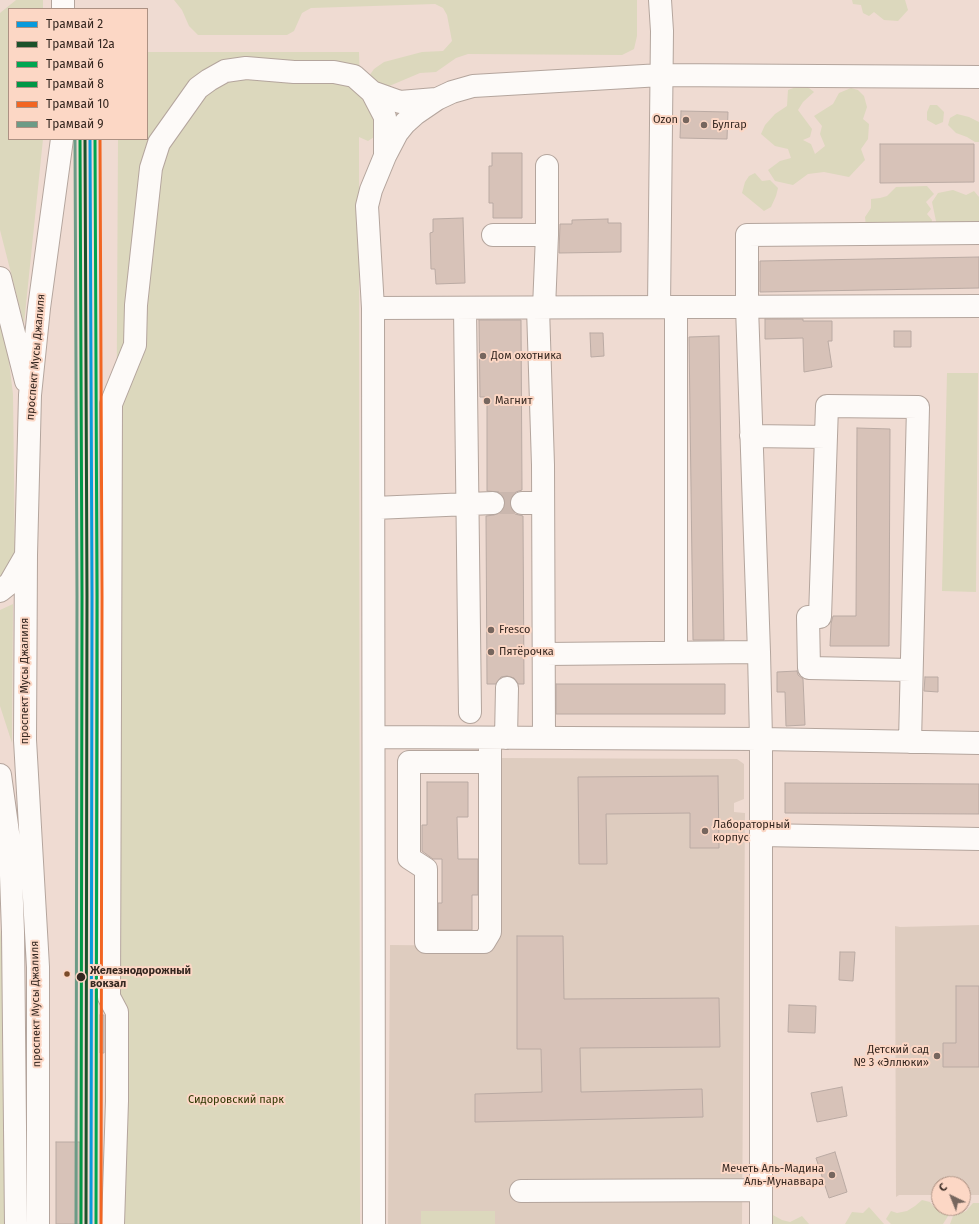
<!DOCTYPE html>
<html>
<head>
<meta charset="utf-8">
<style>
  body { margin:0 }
  #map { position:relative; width:979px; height:1224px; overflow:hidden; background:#efdbd2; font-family:"Fira Sans",sans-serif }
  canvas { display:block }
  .legend { position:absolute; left:8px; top:8px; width:140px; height:132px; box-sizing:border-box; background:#fcd7c5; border:1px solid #ac9183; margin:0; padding:5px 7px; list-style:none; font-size:12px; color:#352720 }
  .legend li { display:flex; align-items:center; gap:8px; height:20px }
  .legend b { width:20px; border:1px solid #ac9183 }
  .north { position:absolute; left:931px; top:1176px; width:40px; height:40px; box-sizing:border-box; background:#fcd7c5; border:1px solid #ac9183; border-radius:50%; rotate:317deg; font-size:11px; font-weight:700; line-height:16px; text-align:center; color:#352720 }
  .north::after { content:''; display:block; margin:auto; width:14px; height:18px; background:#76665e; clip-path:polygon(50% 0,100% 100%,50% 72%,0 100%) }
</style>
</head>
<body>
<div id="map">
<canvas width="979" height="1224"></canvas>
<ul class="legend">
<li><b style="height:5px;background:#089adc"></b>Трамвай 2</li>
<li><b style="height:5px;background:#1b522b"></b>Трамвай 12а</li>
<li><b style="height:5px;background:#00a651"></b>Трамвай 6</li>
<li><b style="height:5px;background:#009746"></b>Трамвай 8</li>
<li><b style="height:5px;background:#f26522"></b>Трамвай 10</li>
<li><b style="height:5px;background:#6c9b86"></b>Трамвай 9</li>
</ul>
<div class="north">С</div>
</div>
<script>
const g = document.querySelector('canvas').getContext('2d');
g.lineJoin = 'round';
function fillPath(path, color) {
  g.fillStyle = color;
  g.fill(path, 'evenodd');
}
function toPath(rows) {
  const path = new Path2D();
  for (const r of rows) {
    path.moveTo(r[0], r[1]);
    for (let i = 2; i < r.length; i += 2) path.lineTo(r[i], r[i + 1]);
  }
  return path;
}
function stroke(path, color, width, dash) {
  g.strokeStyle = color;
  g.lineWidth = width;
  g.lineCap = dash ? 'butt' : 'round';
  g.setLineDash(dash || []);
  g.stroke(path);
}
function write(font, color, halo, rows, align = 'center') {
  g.font = font + ' "Fira Sans",sans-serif';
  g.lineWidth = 4;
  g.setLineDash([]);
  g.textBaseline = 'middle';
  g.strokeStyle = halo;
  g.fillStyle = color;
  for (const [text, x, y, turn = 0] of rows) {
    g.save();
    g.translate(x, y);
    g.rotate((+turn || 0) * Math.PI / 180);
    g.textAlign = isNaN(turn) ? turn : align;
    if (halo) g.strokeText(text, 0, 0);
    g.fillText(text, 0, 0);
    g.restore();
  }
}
fillPath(toPath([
  [499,758,737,759,744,764,744,799,734,803,734,812,745,813,742,1224,388,1224,390,945,486,946],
  [979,925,979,1195,963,1195,963,1184,939,1184,939,1195,899,1195,896,1197,895,926,900,927]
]), '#deccbf');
fillPath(toPath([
  [16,0,43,0,43,9,9,9,9,139,43,139,24,324,0,230,0,13],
  [174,0,637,0,637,36,634,49,622,55,468,54,456,58,436,72,420,73,387,87,377,135,368,141,359,137,360,1224,112,1224,118,139,147,139,147,52,359,52,360,89,374,69,384,62,422,52,443,51,452,41,447,15,443,8,435,4,311,8,302,13,294,31,287,35,198,35,189,26,182,10],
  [852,0,905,0,908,10,898,21,884,20,874,12,869,16,863,13,861,5,853,4],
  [804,84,814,92,803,102,798,110,812,129,810,137,803,140,811,144,815,154,825,146,820,134,822,126,814,116,833,104,839,93,851,88,858,90,864,96,867,107,863,119,869,124,868,139,861,149,865,160,849,177,824,172,808,174,793,185,775,181,768,170,780,161,791,158,788,149,775,146,761,134,765,125,775,114,787,106,788,90],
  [930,105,937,105,944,112,943,122,936,125,927,120,927,112],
  [957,114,969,117,979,122,979,142,975,142,967,137,956,133,948,125,950,118],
  [755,173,762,181,770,180,778,188,776,196,771,207,764,211,742,193,745,182,749,176],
  [927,186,934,194,926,202,931,209,927,214,932,220,930,231,911,227,905,222,892,229,866,226,865,217,871,208,871,199,880,198,887,196,896,187],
  [953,190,966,195,974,191,979,197,979,239,937,226,932,202,938,193],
  [0,315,6,337,13,394,15,559,0,579],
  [947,373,978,373,976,592,942,591],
  [13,604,12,743,0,706,0,610],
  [0,927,3,958,2,1025,5,1224,0,1224],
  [922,1200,930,1202,934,1207,939,1201,939,1208,955,1208,950,1213,943,1224,891,1224,886,1219,891,1211,897,1213,907,1211,915,1206],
  [973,1203,979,1203,979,1224,950,1224,953,1216,966,1211],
  [869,1207,884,1224,845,1224,852,1212,863,1213],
  [421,1211,495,1211,495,1224,421,1224],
  [771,1214,782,1220,790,1222,802,1216,809,1224,763,1224]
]), '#dcd8bd');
const building = toPath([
  [681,111,728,112,727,139,680,138,681,111],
  [880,144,974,144,974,182,880,183,880,144],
  [492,153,522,153,522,218,493,218,493,203,489,203,489,166,492,166,492,153],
  [463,218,465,283,436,284,435,269,431,269,430,233,433,232,433,219,463,218],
  [608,219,608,223,621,223,621,252,559,253,560,224,572,224,572,220,608,219],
  [979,257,979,288,760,292,760,261,979,257],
  [765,319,803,319,803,321,832,321,832,341,828,341,832,367,804,372,803,338,765,339,765,319],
  [479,320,521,320,522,490,516,492,511,496,510,503,511,509,515,514,523,516,524,684,518,684,514,678,507,676,501,677,496,684,487,684,486,516,494,515,500,513,504,509,505,503,504,497,499,492,487,491,487,397,480,397,479,320],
  [894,331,911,331,911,347,894,347,894,331],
  [590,333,603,333,604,356,591,357,590,333],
  [719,336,724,640,693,640,689,337,719,336],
  [857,428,890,429,889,646,830,646,831,624,833,616,856,616,857,428],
  [797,671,798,675,803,679,805,725,786,726,785,692,777,692,777,672,797,671],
  [925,677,938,677,938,692,924,691,925,677],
  [556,684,725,684,725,714,556,714,556,684],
  [718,776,719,848,690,848,690,813,606,814,607,864,579,864,578,777,718,776],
  [427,782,468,782,468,817,457,817,458,859,478,859,478,895,472,895,472,930,438,930,438,903,442,903,442,859,433,859,422,851,422,825,427,825,427,782],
  [785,783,979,784,979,814,785,813,785,783],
  [517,936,563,936,564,999,719,998,720,1047,580,1048,581,1092,702,1089,703,1117,475,1122,475,1094,542,1092,541,1049,517,1049,517,936],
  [840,952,855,952,853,981,839,980,840,952],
  [956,986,979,986,979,1067,943,1067,943,1043,956,1043,956,986],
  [789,1005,816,1006,815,1033,788,1032,789,1005],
  [100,1015,104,1015,104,1053,100,1053,100,1015],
  [842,1087,847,1116,817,1122,811,1093,842,1087],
  [56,1142,80,1142,80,1224,56,1224,56,1142],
  [835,1152,847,1192,829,1198,816,1158,835,1152]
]);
fillPath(building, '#d7c2b8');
stroke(building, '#baaaa3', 1);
stroke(toPath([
  [493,503,522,503]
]), '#cab7ae', 22, [22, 11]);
const minor = toPath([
  [372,92,385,117,385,155],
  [493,235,547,235,544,308],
  [547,235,547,166],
  [659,307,662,31,660,0],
  [676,307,676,652],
  [373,308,979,306],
  [465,308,470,712],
  [538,308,543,465,544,738],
  [751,436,826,437],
  [522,503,543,503],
  [374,508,493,503],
  [545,654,759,652],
  [375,737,761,739,979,743],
  [506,738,507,688],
  [910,742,918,407,827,406,820,617,808,617,809,668,911,670],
  [490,762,409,762,409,858,426,869,426,942,484,942,490,932,490,738],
  [761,835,979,839],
  [521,1191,761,1190],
  [113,1224,117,1101,117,1012,109,997,111,404,135,345,136,305,151,168,159,143,198,88,209,80,225,71,246,68,294,72,334,72,354,76,372,92,400,102,436,99],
  [374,1224,373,308,367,206,371,190,385,156,397,133,405,123,415,114,437,99,452,92,473,86,661,75,979,77],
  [761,1224,761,739,759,652,747,307,747,235,979,233]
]);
const major = toPath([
  [63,0,63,9],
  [0,278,26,381],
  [0,591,10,583,25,557],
  [0,775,10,847,13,932,16,1224],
  [38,1224,38,967,25,740,26,555,30,395,39,308,62,139]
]);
stroke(minor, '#b4a59d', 24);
stroke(major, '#b4a59d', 24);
stroke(minor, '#fdfaf8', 22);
stroke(major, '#fdfaf8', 22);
stroke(toPath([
  [90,139,92,596,91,1224]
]), '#089adc', 3);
stroke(toPath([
  [85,139,87,596,86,1224]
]), '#1b522b', 3);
stroke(toPath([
  [95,139,97,596,96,1224]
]), '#00a651', 3);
stroke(toPath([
  [80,139,82,596,81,1224]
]), '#009746', 3);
stroke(toPath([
  [100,139,102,596,101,1224]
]), '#f26522', 3);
stroke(toPath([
  [75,139,77,596,76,1224]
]), '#6c9b86', 3);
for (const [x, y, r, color] of [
  [686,120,4,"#76665e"],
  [704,125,4,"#76665e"],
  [483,356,4,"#76665e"],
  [487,401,4,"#76665e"],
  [491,630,4,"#76665e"],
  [491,652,4,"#76665e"],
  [705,831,4,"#76665e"],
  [67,974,3.5,"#7a4b2a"],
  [81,977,5,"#352720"],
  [937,1056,4,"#76665e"],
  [832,1175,4,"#76665e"]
]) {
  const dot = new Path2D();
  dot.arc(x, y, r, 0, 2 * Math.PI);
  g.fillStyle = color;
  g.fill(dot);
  stroke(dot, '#fcd7c5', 1.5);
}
write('11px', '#352720', '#fcd7c5', [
  ["Ozon",678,120,"right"],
  ["Булгар",712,125],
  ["Дом охотника",491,356],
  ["Магнит",495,401],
  ["Fresco",499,630],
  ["Пятёрочка",499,652],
  ["Лабораторный",713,825],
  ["корпус",713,838],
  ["Детский сад",929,1050,"right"],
  ["№ 3 «Эллюки»",929,1063,"right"],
  ["Мечеть Аль-Мадина",824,1169,"right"],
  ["Аль-Мунаввара",824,1182,"right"]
], 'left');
write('11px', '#352720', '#fcd7c5', [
  ["проспект Мусы Джалиля",36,357,-85],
  ["проспект Мусы Джалиля",25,681,-90],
  ["проспект Мусы Джалиля",36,1004,-91]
]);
write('bold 11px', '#352720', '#fcd7c5', [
  ["Железнодорожный",90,971],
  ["вокзал",90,984]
], 'left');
write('11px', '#2f3602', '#fcd7c5', [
  ["Сидоровский парк",236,1100]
]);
</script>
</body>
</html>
